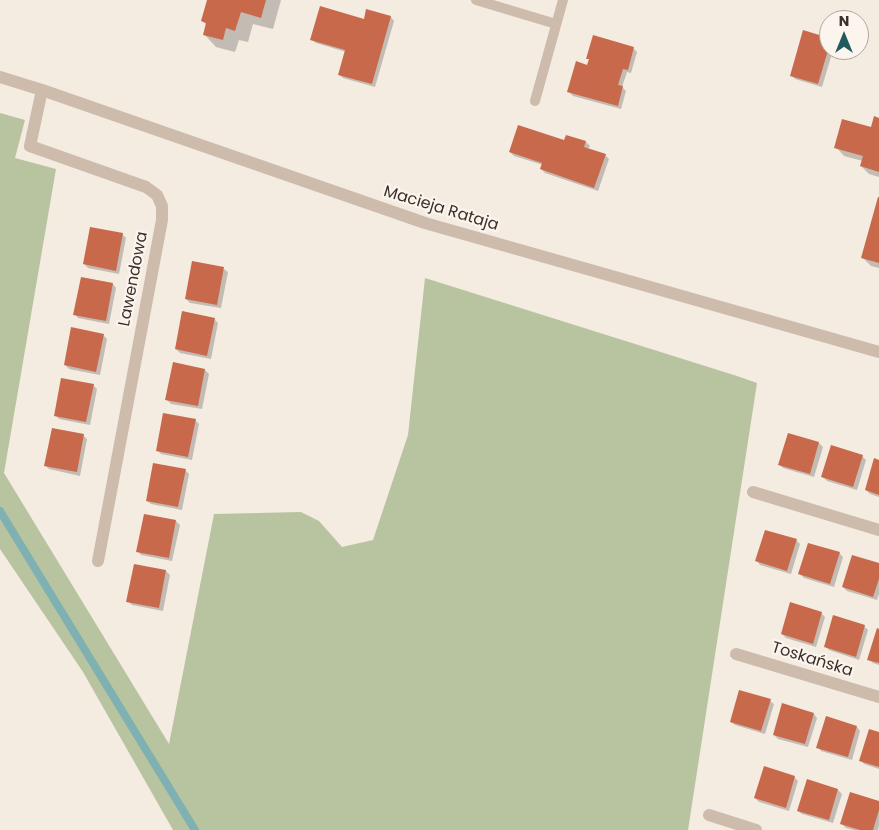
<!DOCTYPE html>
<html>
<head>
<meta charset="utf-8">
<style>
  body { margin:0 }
  #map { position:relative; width:879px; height:830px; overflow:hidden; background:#f4ebe1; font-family:Poppins,sans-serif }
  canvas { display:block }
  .north { position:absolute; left:819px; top:10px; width:50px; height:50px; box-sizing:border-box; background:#fbf5ee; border:1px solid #aea6a0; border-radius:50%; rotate:0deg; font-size:14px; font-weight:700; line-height:20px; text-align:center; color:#3b302b }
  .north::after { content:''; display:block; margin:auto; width:18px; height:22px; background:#1f5a5e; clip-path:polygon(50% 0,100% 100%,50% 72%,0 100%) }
</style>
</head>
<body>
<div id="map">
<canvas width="879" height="830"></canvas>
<div class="north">N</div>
</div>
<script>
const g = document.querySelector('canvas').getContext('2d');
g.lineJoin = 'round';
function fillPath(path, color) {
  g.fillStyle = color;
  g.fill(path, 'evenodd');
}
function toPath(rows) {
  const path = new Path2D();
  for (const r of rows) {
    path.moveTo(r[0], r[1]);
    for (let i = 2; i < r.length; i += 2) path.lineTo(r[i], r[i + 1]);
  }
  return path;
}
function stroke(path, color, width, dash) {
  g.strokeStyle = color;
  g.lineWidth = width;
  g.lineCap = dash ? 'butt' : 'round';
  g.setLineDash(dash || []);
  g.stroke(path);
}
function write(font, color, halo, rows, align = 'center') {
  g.font = font + ' Poppins,sans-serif';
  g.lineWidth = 4.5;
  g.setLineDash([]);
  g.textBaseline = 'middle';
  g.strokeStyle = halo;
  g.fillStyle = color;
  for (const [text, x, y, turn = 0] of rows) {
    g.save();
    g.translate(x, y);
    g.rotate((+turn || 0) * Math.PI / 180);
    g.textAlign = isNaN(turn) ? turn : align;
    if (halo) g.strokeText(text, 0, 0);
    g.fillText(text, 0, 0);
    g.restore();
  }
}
fillPath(toPath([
  [0,113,25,120,15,158,56,169,4,473,169,744,214,514,301,512,319,521,342,547,373,540,408,435,425,278,737,376,757,383,688,830,173,830,83,672,0,549]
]), '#b8c4a0');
fillPath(toPath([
  [208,0,281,0,273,29,253,24,248,42,239,40,235,52,216,47,204,34,207,25,202,21],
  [391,17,394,21,375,87,343,78,340,75,346,52,316,43,312,39,365,21],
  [829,39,829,50,833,50,822,87,795,79,791,75],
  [633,48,637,52,631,73,627,72,622,87,626,91,621,109,573,96,569,92,588,66,590,60,588,58],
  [879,119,879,177,869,174,861,166,863,161,844,156,836,147,872,128],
  [567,136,586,142,590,146,588,149,605,155,609,159,598,191,545,173,541,169,543,165,514,156,510,152,565,142],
  [879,200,879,268,871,266,863,258],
  [122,234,126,238,119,274,88,268,84,264],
  [224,269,228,272,221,308,190,303,186,299],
  [113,284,116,288,109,324,78,318,75,314],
  [214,319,218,323,211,359,180,353,176,349],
  [103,335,107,339,100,375,69,369,65,365],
  [205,370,209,374,202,409,171,404,167,400],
  [93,385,97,389,90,425,59,419,55,415],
  [195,420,199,424,192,460,161,454,157,450],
  [788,434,819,443,823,447,814,477,783,468,779,464],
  [84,436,87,439,80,476,49,469,45,465],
  [862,456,866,460,857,490,827,481,823,477],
  [879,461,879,497,870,494,866,490],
  [185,470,189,474,182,510,151,504,147,501],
  [176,521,180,525,172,561,141,555,138,551],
  [796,540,800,544,791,574,760,565,757,561],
  [839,553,843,557,834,587,804,578,800,574],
  [135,565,166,571,170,575,163,611,132,605,128,601],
  [879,565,879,594,877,600,847,591,843,587],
  [821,613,825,617,816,647,786,638,782,634],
  [864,626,868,630,859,660,829,650,825,646],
  [879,630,879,665,873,663,869,660],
  [770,701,774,704,765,734,735,725,731,722],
  [814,714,817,718,808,747,778,739,774,735],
  [857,727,860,731,852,760,821,751,818,747],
  [879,733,879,769,864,764,861,760],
  [794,777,798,781,789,811,759,802,755,798],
  [807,781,838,790,842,794,833,823,802,814,798,811],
  [879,802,879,825,878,830,854,830,846,828,842,824]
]), '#0003');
stroke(toPath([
  [0,511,195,830]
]), '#7fb0b2', 8);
fillPath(toPath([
  [207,0,266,0,261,18,241,12,235,31,226,28,223,40,203,35,206,23,201,21],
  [320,6,364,19,366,9,391,16,372,84,338,75,345,50,310,40],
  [803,30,829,38,829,47,818,84,790,76],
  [593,35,634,47,628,70,623,69,618,85,623,86,618,106,567,92,576,61,587,65,589,59,586,59],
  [874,116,879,118,879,172,860,166,863,156,834,148,842,119,871,127],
  [518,125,564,140,566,135,586,141,584,147,606,154,594,188,540,169,542,163,509,152],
  [878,197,879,197,879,263,861,258],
  [90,227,123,233,116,271,83,264],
  [192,261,224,267,217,305,185,299],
  [81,277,113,283,106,321,73,315],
  [182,311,215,318,207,356,175,349],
  [71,327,104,334,96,372,64,365],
  [173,362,205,369,198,406,165,400],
  [61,378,94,384,86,422,54,416],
  [163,413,196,419,188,457,156,451],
  [52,428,84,434,77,472,44,466],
  [788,433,819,442,810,474,778,465],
  [831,445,863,455,853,487,821,477],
  [874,458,879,460,879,495,865,490],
  [153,463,186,469,178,507,146,501],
  [144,514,176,520,169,558,136,552],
  [765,530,797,539,787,571,755,561],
  [808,543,840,552,830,584,798,574],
  [852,555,879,563,879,579,873,597,842,587],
  [134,564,166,570,159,608,126,602],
  [790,602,822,612,813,644,781,634],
  [833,615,865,625,856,657,824,647],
  [877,628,879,629,879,663,867,660],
  [739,690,771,699,761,731,730,722],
  [782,703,814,713,805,744,773,735],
  [826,716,857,726,848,757,816,748],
  [869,729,879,732,879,767,859,761],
  [764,766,795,776,786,808,754,798],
  [807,779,838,789,829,820,797,811],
  [850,792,879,801,879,810,873,830,860,830,840,824]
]), '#c8694b');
stroke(toPath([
  [476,0,556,24],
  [535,101,563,0]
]), '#cdbbac', 10);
stroke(toPath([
  [0,77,42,90,425,223,879,352],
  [42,90,30,146,146,187,157,195,162,206,162,220,98,561],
  [753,492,879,530],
  [736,654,879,697],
  [709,815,756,830]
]), '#cdbbac', 12);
write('16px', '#3b302b', '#fbf5ee', [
  ["Macieja Rataja",441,209,17],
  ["Lawendowa",134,279,-79],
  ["Toskańska",812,660,17]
]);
</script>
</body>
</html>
